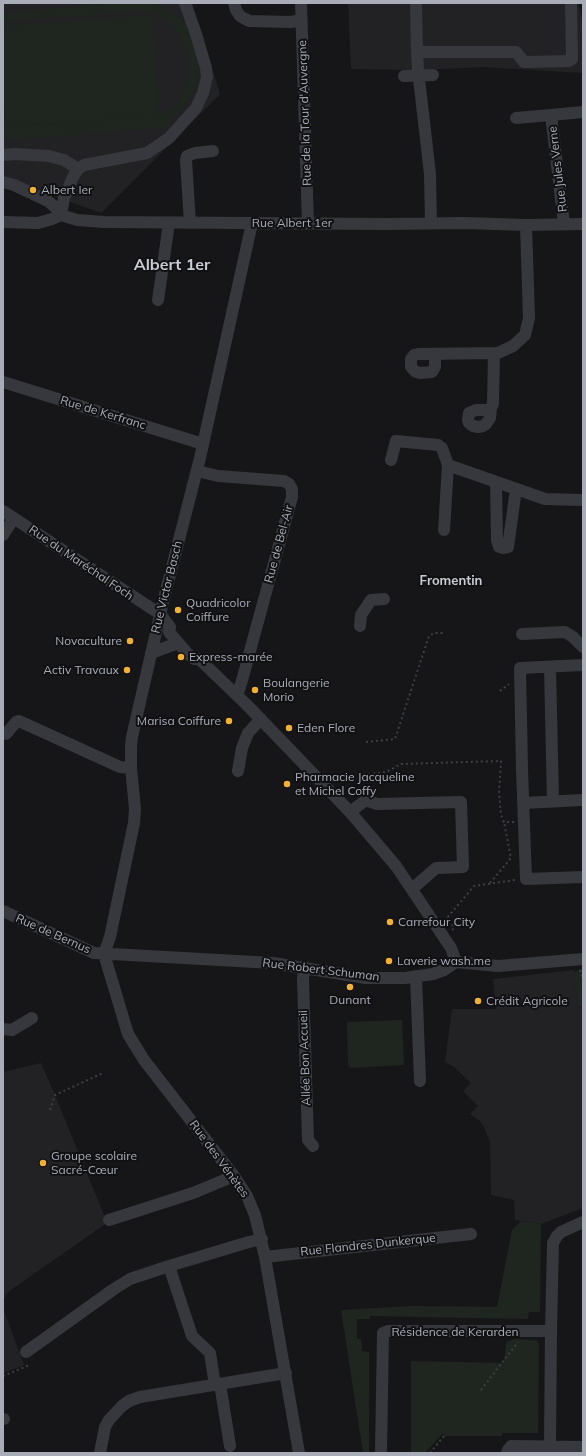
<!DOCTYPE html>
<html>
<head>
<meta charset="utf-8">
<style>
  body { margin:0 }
  #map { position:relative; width:586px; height:1456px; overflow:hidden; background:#161618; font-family:Mulish,sans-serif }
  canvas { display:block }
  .frame { position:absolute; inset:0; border:4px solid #a8adb8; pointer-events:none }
</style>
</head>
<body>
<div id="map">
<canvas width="586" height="1456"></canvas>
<div class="frame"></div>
</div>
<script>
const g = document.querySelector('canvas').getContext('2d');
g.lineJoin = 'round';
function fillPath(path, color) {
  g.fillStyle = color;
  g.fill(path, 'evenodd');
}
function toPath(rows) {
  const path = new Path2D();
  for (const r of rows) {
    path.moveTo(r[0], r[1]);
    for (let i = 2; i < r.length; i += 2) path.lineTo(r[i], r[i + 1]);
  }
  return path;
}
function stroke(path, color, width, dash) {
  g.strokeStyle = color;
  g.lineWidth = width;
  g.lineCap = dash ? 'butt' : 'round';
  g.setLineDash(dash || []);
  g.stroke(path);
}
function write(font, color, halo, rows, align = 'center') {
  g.font = font + ' Mulish,sans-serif';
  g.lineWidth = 4;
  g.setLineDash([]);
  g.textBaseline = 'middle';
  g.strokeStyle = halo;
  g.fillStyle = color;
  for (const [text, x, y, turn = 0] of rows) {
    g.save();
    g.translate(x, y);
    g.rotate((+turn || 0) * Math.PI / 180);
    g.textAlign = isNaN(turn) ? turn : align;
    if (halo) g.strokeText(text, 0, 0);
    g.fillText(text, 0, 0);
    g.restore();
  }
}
fillPath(toPath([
  [3,3,192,3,220,94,101,213,3,178],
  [348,3,578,3,583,22,583,73,483,67,418,70,351,69],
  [574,970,578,1006,583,1009,583,1208,541,1224,515,1220,514,1200,491,1195,490,1142,486,1132,481,1122,470,1114,478,1106,463,1091,471,1083,454,1067,445,1062,452,1009,496,1009,493,979],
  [41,1063,55,1095,104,1215,104,1225,8,1292,3,1301,3,1072],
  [3,1308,24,1365,3,1373]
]), '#222225');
fillPath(toPath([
  [115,3,150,3,158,5,180,18,188,30,198,60,199,73,194,88,188,100,182,109,169,120,169,127,3,141,3,126,7,127,159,116,6,126,3,84,3,26,152,15,159,115,167,112,175,105,181,97,185,86,188,75,188,61,185,47,180,35,173,26,158,15,143,11,8,21,3,22,3,14,10,13],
  [583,968,583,1008,578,1006,574,972],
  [402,1020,404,1065,350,1068,348,1064,347,1022],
  [521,1221,541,1224,540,1312,529,1312,528,1319,370,1316,370,1319,357,1319,357,1339,361,1339,362,1351,369,1352,369,1453,363,1453,341,1310,412,1306,497,1307,512,1230],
  [515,1339,537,1340,539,1345,538,1433,502,1433,502,1436,444,1436,443,1433,425,1453,411,1453,411,1361,504,1363,506,1342]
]), '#1e261f');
stroke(toPath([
  [500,691,509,684],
  [366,742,395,739,429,636,434,633,444,633],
  [368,774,386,772,401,764,501,761,499,792,501,815,504,822,514,822],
  [490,883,511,858,504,822],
  [452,930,454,928,448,917,474,886,515,880],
  [580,970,583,979],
  [50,1110,55,1095,103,1073],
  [3,1376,27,1366,27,1363],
  [481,1390,518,1342],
  [430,1453,444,1436]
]), '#3d3f44', 2, [2, 3]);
stroke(toPath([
  [234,3,236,10,240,16,249,21,291,22,301,20],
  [301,3,308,223],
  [416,3,417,52],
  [404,76,433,75],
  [516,118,551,115],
  [3,155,15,154,49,156,64,160,78,169],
  [3,182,14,185,48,201,55,207,61,215],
  [61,215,64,198,73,177,78,169,84,165,147,153,169,138,196,108,203,93,207,77,206,68,196,34,185,3],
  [3,222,38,223,52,219,61,215,77,220,104,222,386,224,465,223,526,225,583,224],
  [190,223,186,160,187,156,195,153,213,151],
  [431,223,430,174,418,70,417,52,516,52,524,62,526,62,569,61,572,59,571,3],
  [564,224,551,115,583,112],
  [158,300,169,223],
  [435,354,435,367,432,372,420,373,416,372,411,367,411,359,414,355,418,354,498,353,513,346,525,335,529,318,526,225],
  [3,382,203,444],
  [491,408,490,418,486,424,483,426,478,427,473,426,469,423,468,420,469,413,476,410,487,410,491,408,493,404,494,353],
  [391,460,396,441,438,445,442,448,448,465,545,499,583,500],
  [197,471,218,476,284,481,289,484,292,489,292,497,241,684,237,695],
  [496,482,497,540,499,547,503,548,508,547,516,489],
  [3,511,160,614,170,627,169,632,187,653,194,659,199,659,246,704,350,812,396,866,451,948,456,962],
  [444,530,448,465],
  [3,535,14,518],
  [360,626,361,615,371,600,384,599],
  [522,634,565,632,573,637,583,647],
  [151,653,178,643],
  [583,665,520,668,522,769,526,879,583,877],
  [550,667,553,801],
  [6,734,16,722,19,721,120,767,131,768],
  [238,771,242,748,248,733,261,719],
  [523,803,583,800],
  [350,812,366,800,377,804,461,802,463,867,436,868,412,889],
  [3,911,94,953,273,963,366,978,405,978,433,974,444,970,456,962,498,966,583,959],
  [104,954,110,937,134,823,135,809,131,768,131,746,132,737,163,602,200,458,252,223],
  [104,954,128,1034,144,1060,234,1176,247,1196,255,1215,265,1257,299,1453],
  [304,967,303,980,308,1140,313,1146],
  [416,976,420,1081],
  [3,1029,12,1030,32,1018],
  [109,1220,193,1193,234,1176],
  [265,1257,471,1234],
  [169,1266,192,1336,210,1353,215,1385],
  [26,1352,114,1289,130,1279,169,1266,249,1242,262,1239],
  [220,1384,230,1446],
  [3,1419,4,1419],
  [550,1446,551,1331,553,1243,557,1236,561,1232,583,1222],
  [100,1453,105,1427,109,1420,122,1406,129,1401,140,1397,286,1373],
  [381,1453,383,1333,388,1331,551,1331],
  [507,1453,508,1450,511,1446,583,1447]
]), '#37383d', 12);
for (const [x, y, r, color] of [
  [33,190,4,"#f2b134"],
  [178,610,4,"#f2b134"],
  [130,641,4,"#f2b134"],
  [181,657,4,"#f2b134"],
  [127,670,4,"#f2b134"],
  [255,690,4,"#f2b134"],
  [229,721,4,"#f2b134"],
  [289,728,4,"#f2b134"],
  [287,784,4,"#f2b134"],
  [390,922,4,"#f2b134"],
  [389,961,4,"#f2b134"],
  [350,987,4,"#f2b134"],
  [478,1001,4,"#f2b134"],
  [43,1163,4,"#f2b134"]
]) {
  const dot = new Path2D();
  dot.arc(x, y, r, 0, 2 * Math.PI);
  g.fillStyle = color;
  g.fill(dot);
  stroke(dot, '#111113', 1.5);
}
write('12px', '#a8adb8', '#111113', [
  ["Rue de la Tour d'Auvergne",305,113,-92],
  ["Rue Jules Verne",558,169,-97],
  ["Rue Albert 1er",292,223],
  ["Rue de Kerfranc",103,413,17],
  ["Rue de Bel-Air",279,544,-75],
  ["Rue du Maréchal Foch",81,563,34],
  ["Rue Victor Basch",167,587,-76],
  ["Rue de Bernus",53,934,24],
  ["Rue Robert Schuman",321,970,7],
  ["Allée Bon Accueil",305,1058,-92],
  ["Rue des Vénètes",219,1159,54],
  ["Rue Flandres Dunkerque",368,1245,-6],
  ["Résidence de Kerarden",455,1332]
]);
write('12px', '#a8adb8', '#111113', [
  ["Albert Ier",41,190],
  ["Quadricolor",186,603],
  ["Coiffure",186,617],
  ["Novaculture",122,641,"right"],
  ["Express-marée",189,657],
  ["Activ Travaux",119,670,"right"],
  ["Boulangerie",263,683],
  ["Morio",263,697],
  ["Marisa Coiffure",221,721,"right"],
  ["Eden Flore",297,728],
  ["Pharmacie Jacqueline",295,777],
  ["et Michel Coffy",295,791],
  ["Carrefour City",398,922],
  ["Laverie wash.me",397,961],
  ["Dunant",350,1000,"center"],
  ["Crédit Agricole",486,1001],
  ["Groupe scolaire",51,1156],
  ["Sacré-Cœur",51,1170]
], 'left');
write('bold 13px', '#c9ccd4', '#111113', [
  ["Fromentin",451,581]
]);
write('bold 16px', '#c9ccd4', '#111113', [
  ["Albert 1er",172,265]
]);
</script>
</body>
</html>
